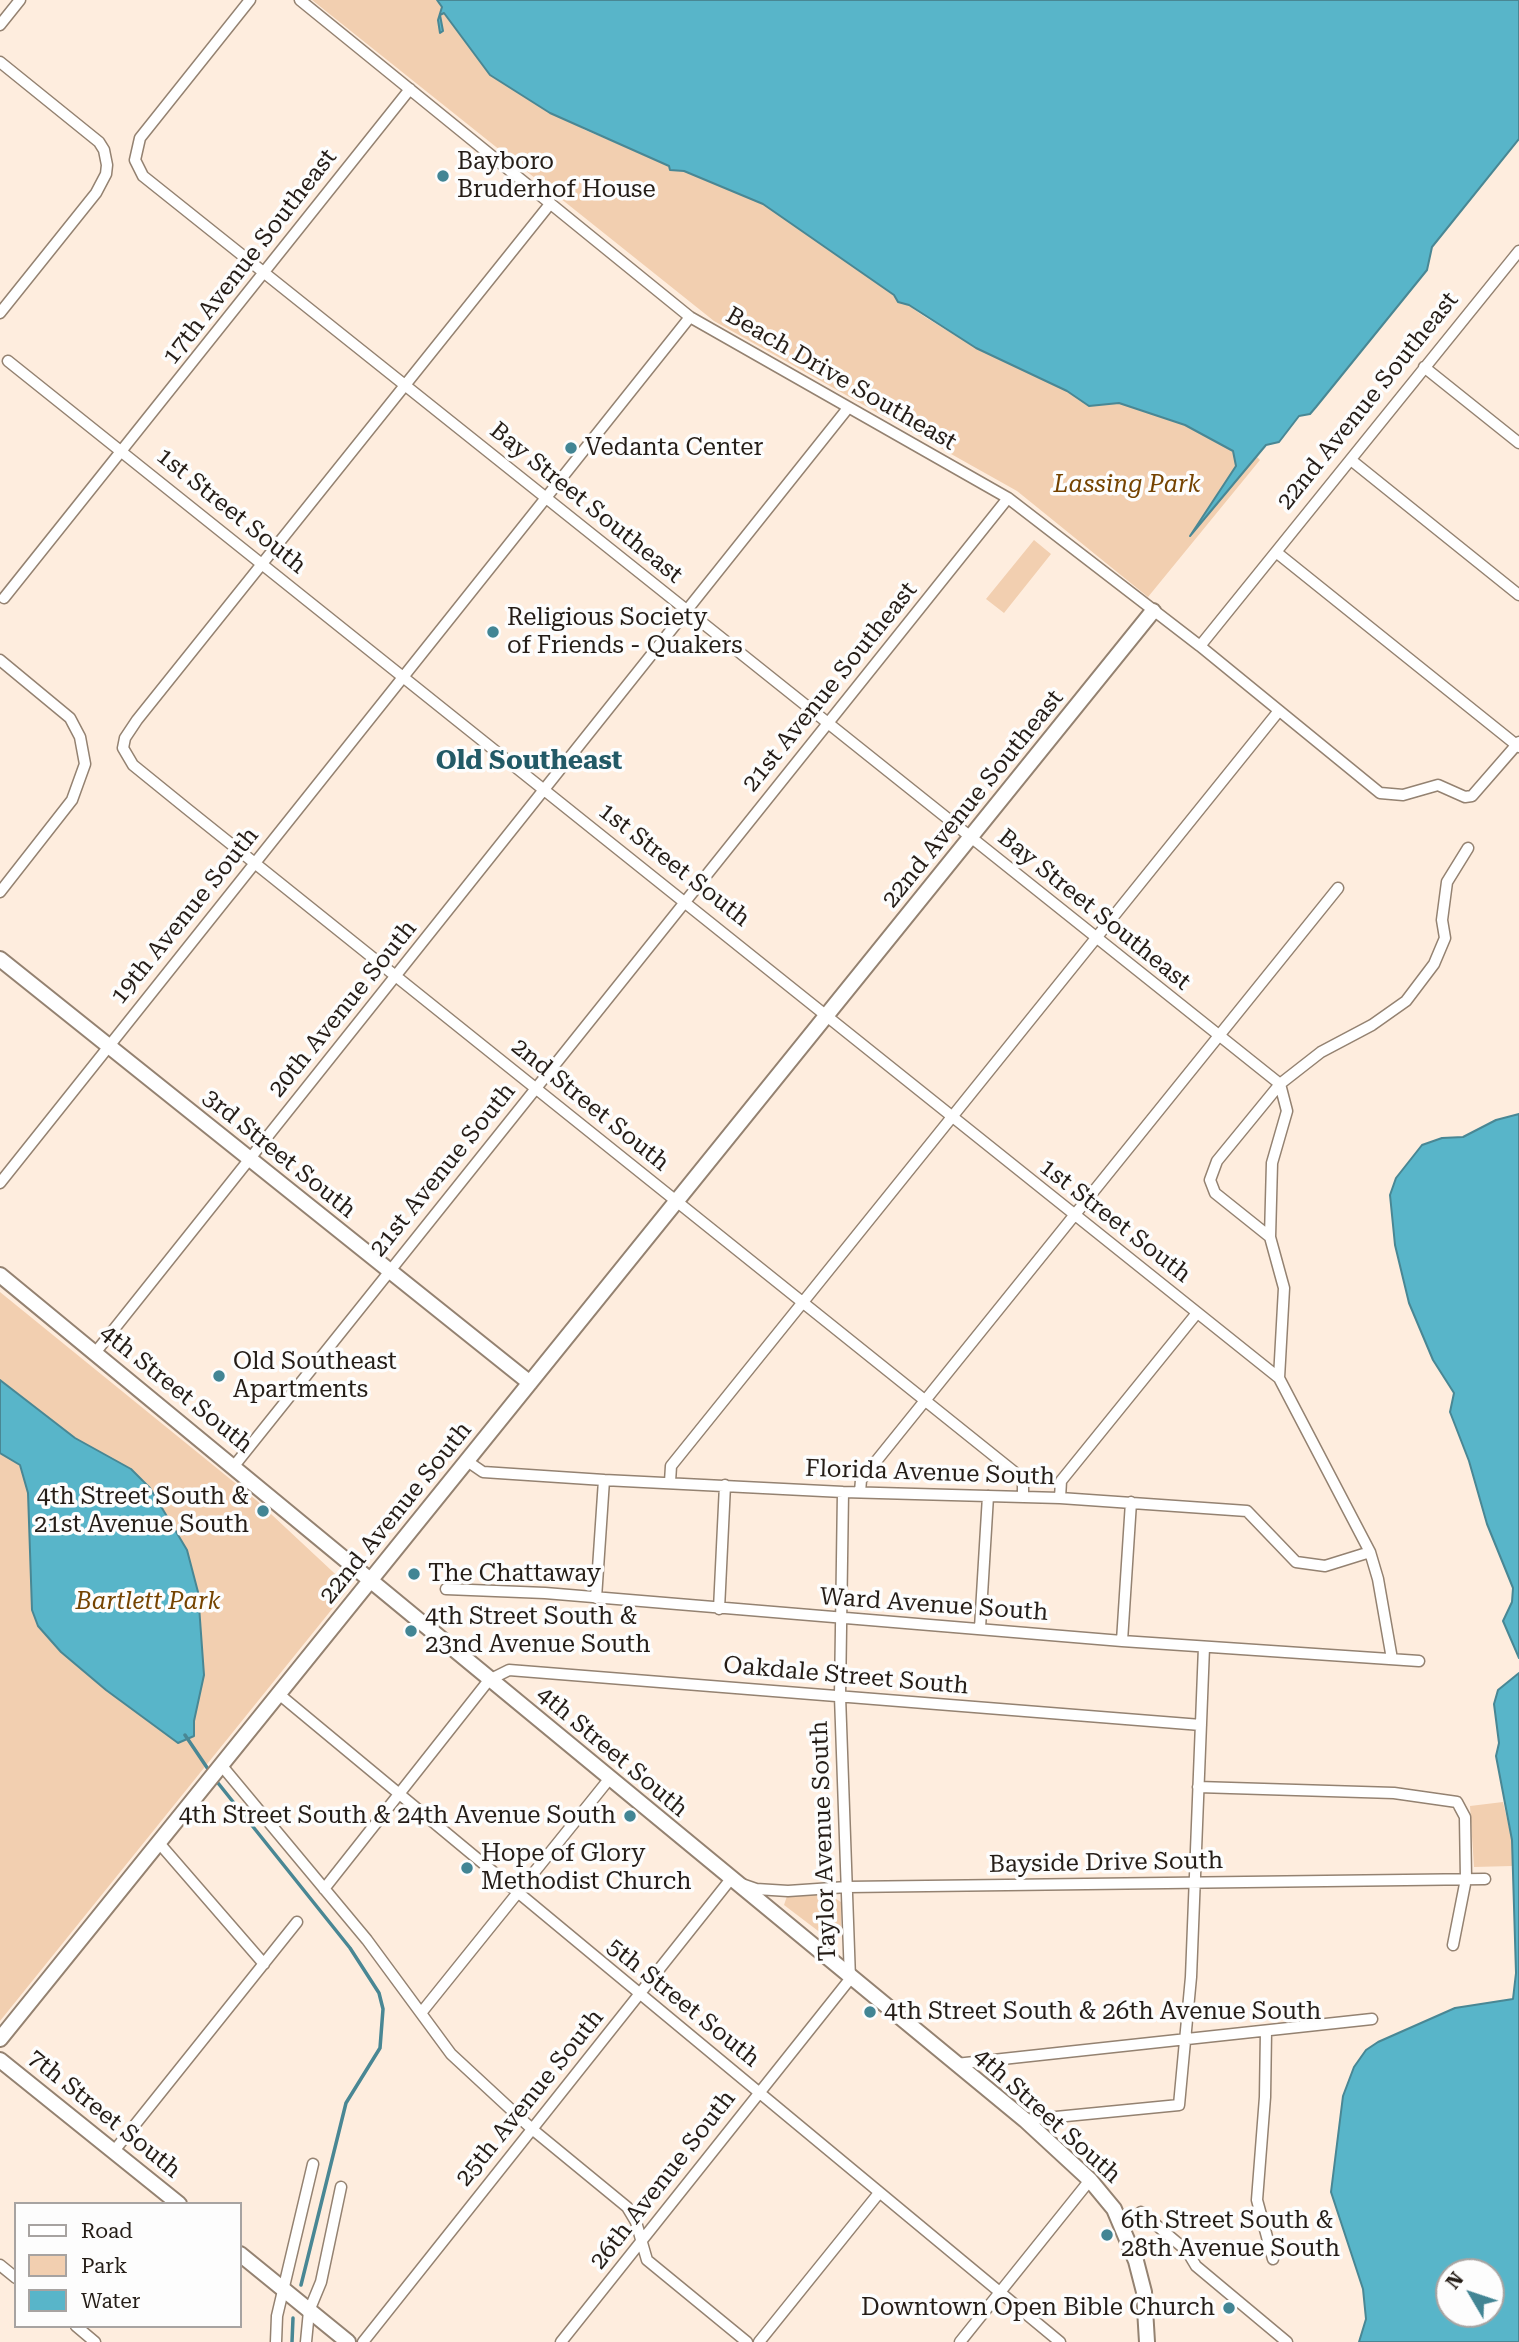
<!DOCTYPE html>
<html>
<head>
<meta charset="utf-8">
<style>
  body { margin:0 }
  #map { position:relative; width:1519px; height:2342px; overflow:hidden; background:#feedde; font-family:"Roboto Serif",serif }
  canvas { display:block }
  .legend { position:absolute; left:14px; top:2202px; width:228px; height:126px; box-sizing:border-box; background:#fdfdfd; border:2px solid #a7a3a1; margin:0; padding:9px 12px; list-style:none; font-size:21px; color:#251d17 }
  .legend li { display:flex; align-items:center; gap:14px; height:35px }
  .legend b { width:35px; border:2px solid #a7a3a1 }
  .north { position:absolute; left:1435px; top:2258px; width:70px; height:70px; box-sizing:border-box; background:#fdfdfd; border:2px solid #a7a3a1; border-radius:50%; rotate:309deg; font-size:19px; font-weight:700; line-height:28px; text-align:center; color:#251d17 }
  .north::after { content:''; display:block; margin:auto; width:24px; height:32px; background:#428594; clip-path:polygon(50% 0,100% 100%,50% 72%,0 100%) }
</style>
</head>
<body>
<div id="map">
<canvas width="1519" height="2342"></canvas>
<ul class="legend">
<li><b style="height:9px;background:#fff"></b>Road</li>
<li><b style="height:19px;background:#f2cfb0"></b>Park</li>
<li><b style="height:19px;background:#58b5c9"></b>Water</li>
</ul>
<div class="north">N</div>
</div>
<script>
const g = document.querySelector('canvas').getContext('2d');
g.lineJoin = 'round';
function fillPath(path, color) {
  g.fillStyle = color;
  g.fill(path, 'evenodd');
}
function toPath(rows) {
  const path = new Path2D();
  for (const r of rows) {
    path.moveTo(r[0], r[1]);
    for (let i = 2; i < r.length; i += 2) path.lineTo(r[i], r[i + 1]);
  }
  return path;
}
function stroke(path, color, width, dash) {
  g.strokeStyle = color;
  g.lineWidth = width;
  g.lineCap = dash ? 'butt' : 'round';
  g.setLineDash(dash || []);
  g.stroke(path);
}
function write(font, color, halo, rows, align = 'center') {
  g.font = font + ' "Roboto Serif",serif';
  g.lineWidth = 7;
  g.setLineDash([]);
  g.textBaseline = 'middle';
  g.strokeStyle = halo;
  g.fillStyle = color;
  for (const [text, x, y, turn = 0] of rows) {
    g.save();
    g.translate(x, y);
    g.rotate((+turn || 0) * Math.PI / 180);
    g.textAlign = isNaN(turn) ? turn : align;
    if (halo) g.strokeText(text, 0, 0);
    g.fillText(text, 0, 0);
    g.restore();
  }
}
fillPath(toPath([
  [312,0,437,0,490,75,585,130,763,204,925,317,976,348,1067,391,1089,406,1119,403,1185,425,1233,451,1264,447,1256,456,1260,460,1148,597,1017,491,714,321],
  [1034,540,1051,554,1004,613,986,599],
  [0,1292,256,1500,347,1585,345,1593,0,2021],
  [1503,1802,1512,1840,1512,1866,1474,1867,1470,1806],
  [828,1894,841,1902,841,1930,834,1943,784,1905,787,1896]
]), '#f2cfb0');
const water = toPath([
  [437,0,1519,0,1519,139,1432,247,1427,270,1316,407,1310,414,1299,416,1279,442,1266,445,1190,536,1236,466,1233,451,1185,425,1119,403,1089,406,1067,391,976,348,909,305,898,302,894,295,763,204,684,171,670,170,669,166,550,113,490,75,444,13,440,15,443,31,440,33,438,20,442,7,437,0],
  [1519,1114,1519,1658,1503,1621,1512,1602,1513,1588,1487,1524,1469,1461,1450,1412,1454,1393,1433,1360,1409,1303,1395,1245,1390,1195,1396,1178,1422,1145,1442,1138,1463,1137,1496,1120,1519,1114],
  [0,1380,75,1438,131,1469,150,1488,187,1550,198,1592,204,1675,194,1721,194,1736,178,1743,106,1690,61,1652,38,1626,32,1610,28,1493,20,1465,0,1453,0,1380],
  [1519,1673,1519,2342,1359,2342,1366,2319,1363,2289,1331,2192,1343,2096,1354,2067,1366,2050,1378,2042,1455,2008,1513,1999,1516,1973,1512,1840,1496,1756,1499,1743,1494,1704,1498,1690,1519,1673],
  [1449,2272,1491,2272,1491,2314,1449,2314,1449,2272]
]);
fillPath(water, '#58b5c9');
stroke(water, '#498794', 2);
stroke(toPath([
  [185,1735,210,1772],
  [214,1778,350,1948,379,1993,383,2009,380,2048,346,2103,301,2285],
  [292,2342,293,2318]
]), '#498794', 3.5);
const street = toPath([
  [250,0,140,138,135,160,143,176,1280,1084],
  [300,0,690,317,1008,498,1200,646,1380,793,1403,795,1438,785,1465,797,1472,796,1519,742],
  [0,25,20,0],
  [0,62,99,142,104,150,107,165,106,174,96,193,0,313],
  [550,204,137,720,125,738,123,748,133,765,186,808,1023,1479,1023,1496],
  [8,361,1279,1378],
  [1424,367,1519,443],
  [1351,460,1519,595],
  [1276,552,1519,747],
  [4,598,410,89],
  [1200,646,1519,251],
  [0,660,70,718,80,737,85,764,72,800,0,892],
  [1280,1084,1287,1111,1272,1163,1270,1237,1284,1288,1279,1378,1370,1552,1378,1579,1392,1659],
  [0,1183,690,317],
  [1270,1237,1215,1193,1210,1180,1217,1161,1280,1084,1321,1052,1372,1025,1406,1001,1434,964,1445,938,1442,920,1447,882,1468,848],
  [95,1353,848,408],
  [467,1461,483,1472,604,1480,843,1492,1060,1498,1247,1511,1296,1562,1325,1566,1370,1552],
  [234,1466,1008,498],
  [670,1482,671,1466,1278,712],
  [860,1492,861,1480,1338,888],
  [1060,1498,1061,1481,1197,1313],
  [446,1589,545,1593,1122,1641,1419,1661],
  [596,1598,604,1480],
  [719,1609,725,1485],
  [980,1628,988,1496],
  [1122,1641,1131,1502],
  [280,1695,1060,2342],
  [222,1766,367,1940,451,2054,532,2129,627,2207,636,2222,647,2260,747,2342],
  [1198,1787,1394,1793,1457,1802,1465,1817,1466,1879,1453,1945],
  [159,1843,264,1964],
  [324,1889,489,1680,509,1670,1201,1725],
  [421,2013,610,1778],
  [1266,2031,1265,2097,1257,2200,1273,2259],
  [956,2064,1372,2019],
  [1025,2120,1179,2105,1191,1977,1204,1647],
  [114,2151,297,1922],
  [1141,2212,1187,2251,1196,2266,1287,2342],
  [0,2265,16,2278],
  [76,2326,95,2342],
  [276,2342,277,2316,313,2164],
  [306,2342,309,2311,321,2282,341,2187],
  [363,2342,730,1880,756,1889,788,1891,847,1887,1485,1879],
  [561,2342,850,1979,840,1696,843,1492],
  [759,2342,879,2193],
  [960,2342,1090,2180]
]);
const secondary = toPath([
  [0,959,530,1383],
  [0,1275,1025,2120,1090,2180,1114,2209,1136,2261,1144,2292,1147,2342],
  [0,2039,1153,611],
  [0,2060,179,2204],
  [240,2254,348,2342]
]);
stroke(street, '#948271', 13);
stroke(secondary, '#948271', 18);
stroke(street, '#fff', 10);
stroke(secondary, '#fff', 14);
for (const [x, y, r, color] of [
  [443,176,7,"#428594"],
  [571,448,7,"#428594"],
  [493,632,7,"#428594"],
  [219,1376,7,"#428594"],
  [263,1511,7,"#428594"],
  [414,1574,7,"#428594"],
  [411,1631,7,"#428594"],
  [630,1816,7,"#428594"],
  [467,1868,7,"#428594"],
  [870,2012,7,"#428594"],
  [1107,2235,7,"#428594"],
  [1229,2308,7,"#428594"]
]) {
  const dot = new Path2D();
  dot.arc(x, y, r, 0, 2 * Math.PI);
  g.fillStyle = color;
  g.fill(dot);
  stroke(dot, '#fdfdfd', 2.5);
}
write('24px', '#251d17', '#fdfdfd', [
  ["Bayboro",457,162],
  ["Bruderhof House",457,190],
  ["Vedanta Center",585,448],
  ["Religious Society",507,618],
  ["of Friends - Quakers",507,646],
  ["Old Southeast",233,1362],
  ["Apartments",233,1390],
  ["4th Street South &",249,1497,"right"],
  ["21st Avenue South",249,1525,"right"],
  ["The Chattaway",428,1574],
  ["4th Street South &",425,1617],
  ["23nd Avenue South",425,1645],
  ["4th Street South & 24th Avenue South",616,1816,"right"],
  ["Hope of Glory",481,1854],
  ["Methodist Church",481,1882],
  ["4th Street South & 26th Avenue South",884,2012],
  ["6th Street South &",1121,2221],
  ["28th Avenue South",1121,2249],
  ["Downtown Open Bible Church",1215,2308,"right"]
], 'left');
write('24px', '#251d17', '#fdfdfd', [
  ["17th Avenue Southeast",250,257,-52],
  ["Beach Drive Southeast",841,379,30],
  ["22nd Avenue Southeast",1368,401,-51],
  ["Bay Street Southeast",586,503,39],
  ["1st Street South",231,511,39],
  ["21st Avenue Southeast",830,687,-51],
  ["22nd Avenue Southeast",973,799,-51],
  ["1st Street South",674,865,38],
  ["Bay Street Southeast",1094,910,39],
  ["19th Avenue South",185,916,-51],
  ["20th Avenue South",343,1009,-51],
  ["2nd Street South",590,1105,39],
  ["3rd Street South",279,1154,39],
  ["21st Avenue South",443,1170,-51],
  ["1st Street South",1115,1221,38],
  ["4th Street South",176,1389,39],
  ["Florida Avenue South",930,1473,2],
  ["22nd Avenue South",396,1513,-51],
  ["Ward Avenue South",934,1605,4],
  ["Oakdale Street South",846,1676,5],
  ["4th Street South",612,1752,40],
  ["Taylor Avenue South",824,1841,-92],
  ["Bayside Drive South",1106,1863,-1],
  ["5th Street South",683,2003,39],
  ["25th Avenue South",530,2098,-51],
  ["7th Street South",104,2114,39],
  ["4th Street South",1047,2116,42],
  ["26th Avenue South",663,2180,-52]
]);
write('italic 24px', '#754300', '#fdfdfd', [
  ["Lassing Park",1127,485],
  ["Bartlett Park",148,1602]
]);
write('bold 26px', '#235a66', '#fdfdfd', [
  ["Old Southeast",529,761]
]);
</script>
</body>
</html>
